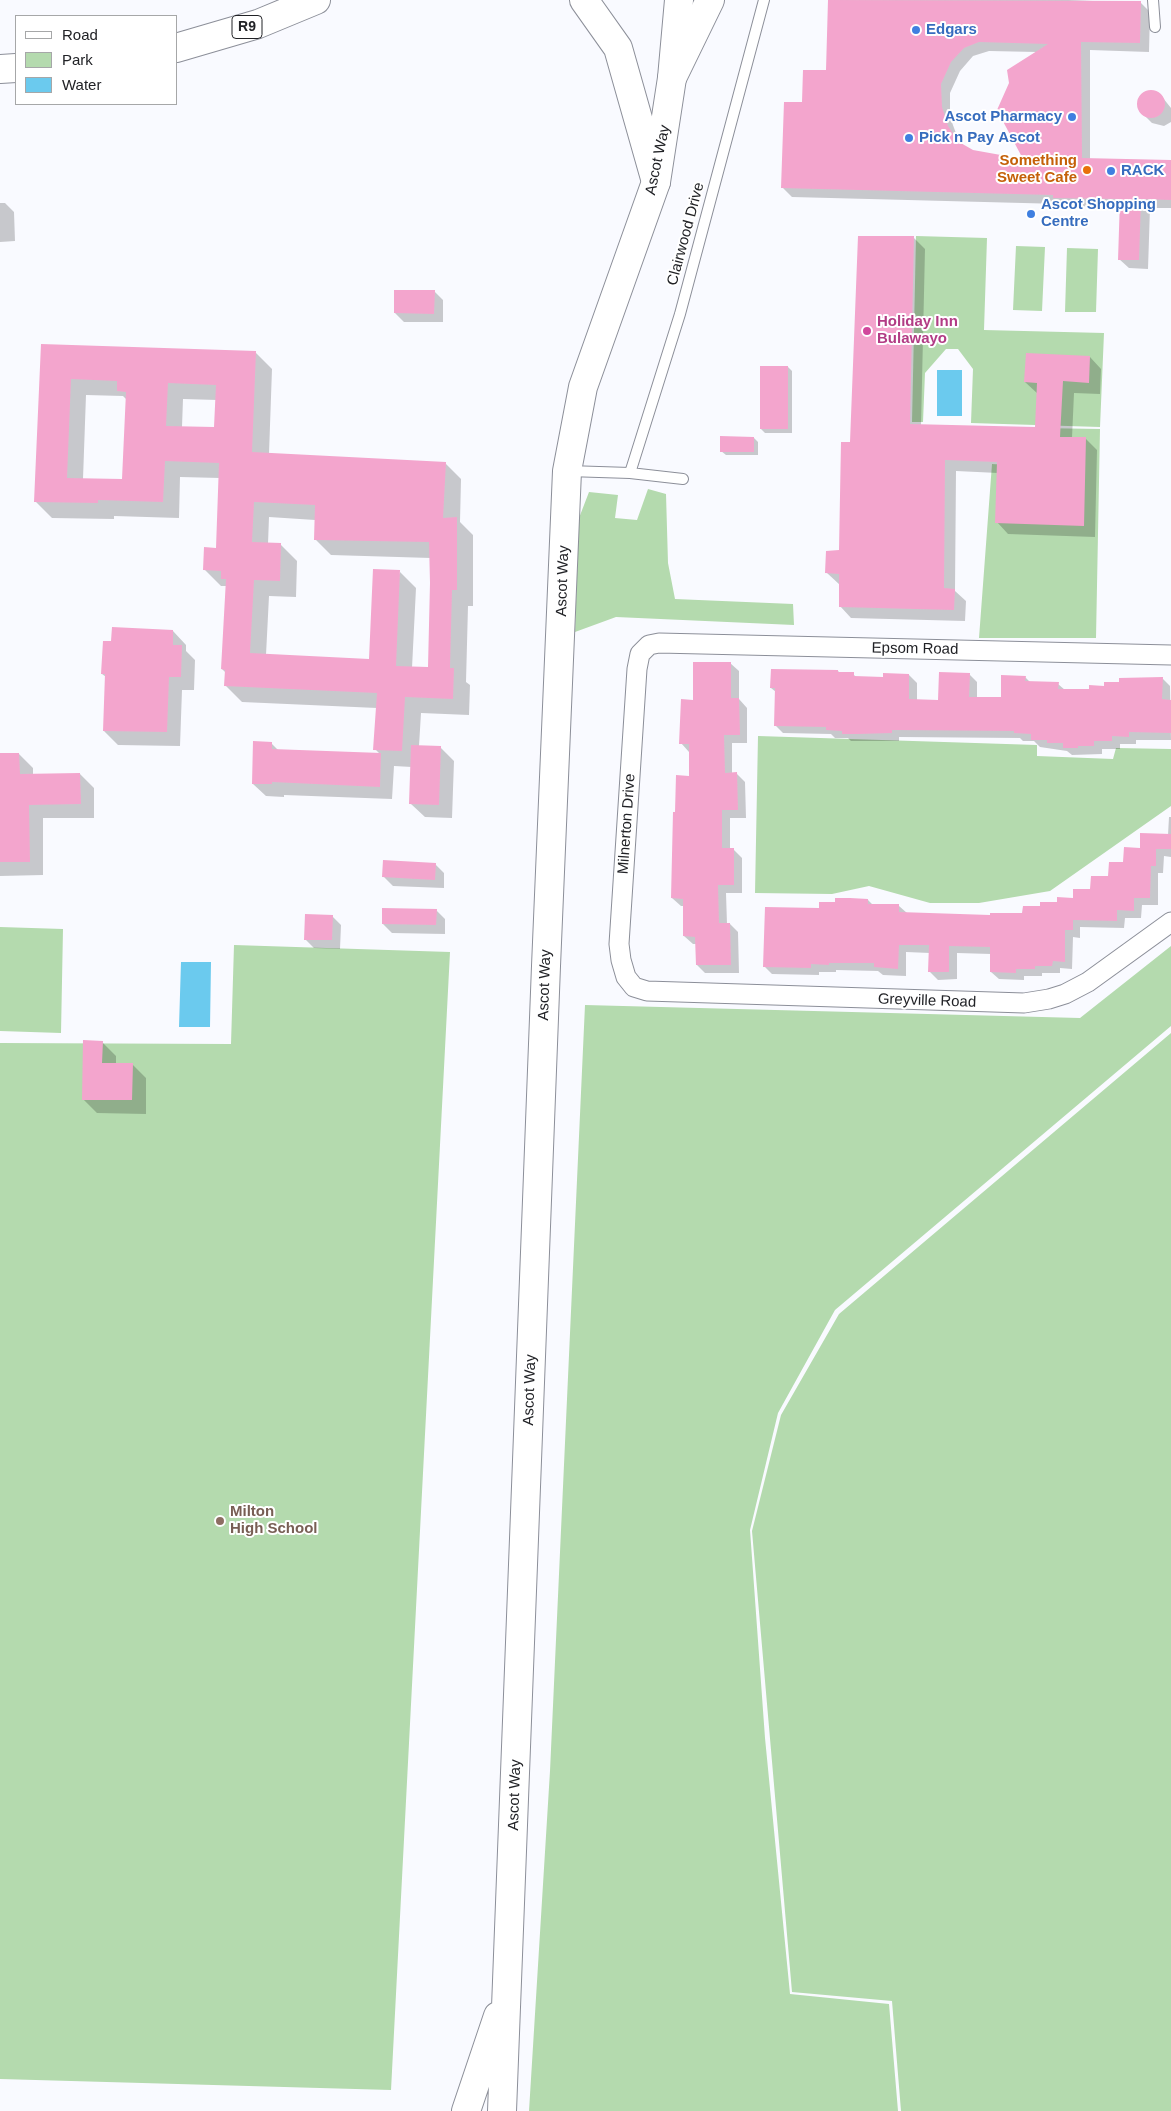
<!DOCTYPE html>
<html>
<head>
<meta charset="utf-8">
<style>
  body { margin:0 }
  #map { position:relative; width:1171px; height:2111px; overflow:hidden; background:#f9faff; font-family:Arial,sans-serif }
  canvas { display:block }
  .legend { position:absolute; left:15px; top:15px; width:162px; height:90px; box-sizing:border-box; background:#fff; border:1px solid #a6a7a8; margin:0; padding:6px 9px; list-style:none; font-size:15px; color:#212226 }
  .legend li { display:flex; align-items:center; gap:10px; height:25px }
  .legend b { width:25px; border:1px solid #a6a7a8 }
</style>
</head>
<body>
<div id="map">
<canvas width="1171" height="2111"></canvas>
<ul class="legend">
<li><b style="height:6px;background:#fff"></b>Road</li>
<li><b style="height:14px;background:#b4daae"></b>Park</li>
<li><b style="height:14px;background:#6bcaee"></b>Water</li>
</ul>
</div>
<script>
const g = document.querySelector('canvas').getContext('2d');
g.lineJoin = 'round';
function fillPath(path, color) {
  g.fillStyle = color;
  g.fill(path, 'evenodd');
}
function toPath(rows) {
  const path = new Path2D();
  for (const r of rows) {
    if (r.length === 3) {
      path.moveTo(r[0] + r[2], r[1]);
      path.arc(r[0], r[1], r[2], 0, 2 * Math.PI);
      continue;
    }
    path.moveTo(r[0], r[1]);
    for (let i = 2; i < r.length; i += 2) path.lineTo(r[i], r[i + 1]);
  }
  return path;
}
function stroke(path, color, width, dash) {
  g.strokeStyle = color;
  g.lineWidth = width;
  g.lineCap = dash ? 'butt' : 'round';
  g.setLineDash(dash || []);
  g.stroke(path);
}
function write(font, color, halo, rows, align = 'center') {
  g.font = font + ' Arial,sans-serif';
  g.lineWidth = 4;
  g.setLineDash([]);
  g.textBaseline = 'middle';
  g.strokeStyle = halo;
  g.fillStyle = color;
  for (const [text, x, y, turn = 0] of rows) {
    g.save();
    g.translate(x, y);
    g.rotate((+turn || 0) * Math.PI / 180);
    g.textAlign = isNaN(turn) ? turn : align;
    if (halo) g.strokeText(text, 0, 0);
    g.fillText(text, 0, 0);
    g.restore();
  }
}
fillPath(toPath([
  [916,236,987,238,984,330,1104,333,1100,427,971,423,973,369,958,349,946,349,925,373,923,422,912,422],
  [1016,246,1045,247,1042,311,1013,310],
  [1067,248,1098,249,1096,312,1065,312],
  [1038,428,1100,429,1096,638,979,638,992,464,1010,465],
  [648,489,666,494,668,563,675,599,793,604,794,625,616,617,575,632,579,518,589,492,618,495,615,518,637,520],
  [758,736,1037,745,1037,756,1113,759,1116,748,1171,749,1171,806,1050,891,979,903,930,903,869,886,832,894,755,893],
  [0,927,63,929,61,1033,0,1031],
  [234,945,450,952,391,2090,0,2079,0,1043,231,1044],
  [1171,946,1171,1026,835,1310,778,1413,750,1530,765,1738,790,1994,889,2004,898,2111,529,2111,550,1771,585,1005,1080,1018],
  [1171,1033,1171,2111,901,2111,892,2001,792,1992,752,1531,781,1415,839,1314]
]), '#b4daae');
fillPath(toPath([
  [937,370,962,370,962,416,937,416],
  [181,962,211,962,210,1027,179,1027]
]), '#6bcaee');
fillPath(toPath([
  [829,0,1069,0,1141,3,1150,12,1149,52,1090,50,1090,159,1171,161,1171,208,1150,208,1148,269,1129,268,1119,259,1121,207,1063,206,1061,204,792,197,783,188,803,104,827,72],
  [989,51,1037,52,1025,161,973,151,964,146,957,136,950,117,950,93,960,71,973,56],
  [1151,91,1159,93,1171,108,1171,122,1164,126,1152,123,1142,113,1138,105,1140,97],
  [0,203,5,203,14,212,15,241,0,242],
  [913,237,925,249,921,426,1036,428,1038,394,1025,382,1090,357,1101,369,1100,394,1074,393,1072,438,1086,439,1097,450,1095,537,1008,534,997,522,998,473,956,471,955,591,966,601,965,621,851,618,840,606,840,585,827,573,840,551,851,443],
  [434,291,443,300,443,322,404,322,395,313],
  [42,345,256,353,272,369,269,454,445,463,461,479,460,522,473,535,473,606,468,606,466,682,470,685,469,715,421,713,419,746,440,747,454,761,452,818,425,817,411,804,412,767,394,766,392,799,284,795,284,797,266,796,253,784,271,743,279,751,380,754,375,749,377,708,242,702,226,686,226,673,222,669,227,586,221,586,204,569,217,549,220,478,180,477,179,518,114,516,114,519,52,518,36,502],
  [86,395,123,396,127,400,124,480,83,479],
  [183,399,217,400,216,429,182,427],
  [269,517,315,520,315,539,331,555,431,558,429,668,412,668,416,588,400,572,370,660,266,655,269,596,296,597,297,561,281,545,268,544],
  [788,367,792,371,792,433,765,433,761,429],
  [754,438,758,442,758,455,726,455,721,451],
  [173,631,186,645,186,651,195,660,194,690,182,690,180,746,118,745,104,731,106,677,102,674],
  [730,663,739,671,739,699,747,708,747,743,732,743,732,774,737,774,745,782,746,818,730,818,730,850,734,850,742,858,742,893,726,893,727,924,730,924,738,932,739,973,705,973,697,965,697,944,693,944,684,936,684,906,681,906,672,898,677,813,690,777,689,752,681,743,694,701],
  [838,671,840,673,853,674,857,678,884,678,909,675,917,683,917,701,939,701,969,674,977,682,977,698,1002,699,1025,677,1030,682,1058,684,1065,690,1090,691,1120,684,1162,678,1170,686,1171,740,1136,740,1136,744,1120,744,1120,749,1102,749,1102,754,1072,755,1067,751,1040,747,1034,741,1023,741,1020,738,899,737,899,741,851,741,848,738,835,738,831,734,783,733,775,725,776,692,771,688],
  [0,754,19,754,33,768,33,775,80,774,94,788,94,818,43,818,43,875,0,876],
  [1169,817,1171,817,1171,857,1164,856,1163,873,1158,873,1158,905,1142,905,1141,918,1125,918,1124,928,1080,927,1080,938,1073,937,1072,969,1060,968,1060,973,1042,973,1042,976,1024,976,1024,980,999,979,991,972,991,954,957,953,957,979,938,980,930,972,930,953,906,952,906,976,883,975,878,971,836,970,836,972,819,972,819,975,772,974,765,967,820,909,868,900,873,905,899,906,907,913,991,916,1024,914,1041,907,1075,899,1092,890,1109,877,1141,849,1168,835],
  [435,864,444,873,444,888,393,886,384,877],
  [436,910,445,919,445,934,392,933,383,924],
  [332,916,341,925,340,949,314,948,305,939],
  [102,1042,116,1056,116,1064,132,1064,146,1078,146,1114,97,1113,83,1099]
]), '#0003');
fillPath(toPath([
  [828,0,1141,1,1140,43,1081,42,1082,158,1171,160,1171,200,1141,199,1139,260,1118,260,1120,199,1053,198,1053,195,781,188,784,102,802,102,803,70,826,70],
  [979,42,1048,44,1007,70,1009,83,997,110,1023,159,973,150,959,142,948,126,942,107,941,84,951,62,964,48],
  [1151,104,14],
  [858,236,914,236,910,424,1035,427,1037,383,1024,382,1026,353,1090,356,1089,383,1063,381,1060,437,1086,437,1084,526,995,523,997,462,945,460,944,588,955,589,954,610,839,607,839,574,825,573,826,551,839,550,841,442,850,442],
  [394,290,435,290,434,314,394,313],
  [41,344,256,351,252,452,446,462,443,518,457,517,457,590,452,590,450,668,454,668,453,699,405,697,402,751,373,750,377,693,224,686,225,670,221,669,226,579,221,579,221,571,203,570,204,547,216,548,219,463,165,461,163,502,98,500,98,503,34,502],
  [71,379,117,381,117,391,126,392,122,479,67,478],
  [168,383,216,385,214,427,166,426],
  [254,502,315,505,314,540,429,542,430,583,428,667,396,666,400,570,373,569,369,659,250,653,254,580,280,581,281,543,252,542],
  [760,366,788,366,788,429,760,429],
  [720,436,754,437,754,452,720,452],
  [112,627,173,630,173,645,182,645,181,677,169,677,167,732,103,731,105,674,101,674,103,641,111,641],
  [693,662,731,662,731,698,739,698,740,735,724,735,725,773,737,772,738,810,722,810,722,848,734,848,734,885,718,885,719,923,730,923,731,965,696,965,695,937,683,936,683,899,671,898,673,812,675,812,676,775,689,776,689,744,679,744,681,699,693,700],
  [771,669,838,670,838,672,854,672,854,676,883,677,883,673,909,674,909,699,938,700,939,672,970,673,969,697,1001,697,1001,675,1026,676,1025,681,1059,682,1058,689,1089,689,1089,685,1104,686,1104,682,1119,682,1119,678,1163,677,1162,699,1171,700,1171,733,1129,732,1129,737,1112,736,1112,741,1094,741,1094,746,1078,746,1078,748,1063,748,1063,743,1047,743,1047,740,1031,740,1031,734,1014,733,1014,731,892,730,892,733,858,734,842,734,842,731,826,730,826,727,774,726,775,688,770,688],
  [253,741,272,742,272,749,381,753,380,787,272,782,272,784,252,784],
  [411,745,441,746,439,805,409,804],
  [0,753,19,753,20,774,80,773,81,804,29,805,30,862,0,862],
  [1140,833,1171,834,1171,849,1156,849,1156,866,1151,866,1150,898,1134,898,1134,911,1117,910,1117,921,1073,920,1073,930,1065,930,1065,962,1053,961,1052,966,1035,966,1035,969,1016,969,1016,973,990,972,990,947,949,946,949,972,928,972,929,945,899,945,898,969,874,967,874,963,829,963,829,965,811,964,811,968,763,967,765,907,819,908,819,902,835,902,835,898,850,898,868,899,868,904,899,904,899,912,990,915,990,913,1022,913,1023,906,1040,906,1040,902,1057,902,1057,897,1073,898,1073,889,1090,889,1091,876,1108,876,1109,862,1123,862,1124,847,1140,848],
  [383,860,436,863,435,880,382,877],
  [382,908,437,909,436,925,382,924],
  [305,914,333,915,332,940,304,940],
  [83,1040,103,1041,102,1063,133,1063,132,1100,82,1100]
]), '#f3a5cd');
const service = toPath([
  [1153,0,1155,27],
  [568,471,630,473,683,479],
  [630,473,680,314,764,0]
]);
const minor = toPath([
  [1171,655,659,643,649,645,640,654,637,669,619,944,621,960,626,977,634,987,647,991,1024,1003,1049,999,1065,994,1088,982,1171,922]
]);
const secondary = toPath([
  [466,2111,498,2016],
  [502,2111,546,966,567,471,583,387,656,182,672,78,679,0]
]);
const trunk = toPath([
  [584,0,618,48,656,182],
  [176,48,258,24,316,0],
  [0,69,16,68],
  [672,78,710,0]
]);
stroke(service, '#8c8f99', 12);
stroke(minor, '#8c8f99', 21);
stroke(secondary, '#8c8f99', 30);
stroke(trunk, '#8c8f99', 30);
stroke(service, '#fff', 10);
stroke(minor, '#fff', 19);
stroke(secondary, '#fff', 28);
stroke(trunk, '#fff', 28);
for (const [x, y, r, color] of [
  [916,30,5,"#3f7fe0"],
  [1072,117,5,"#3f7fe0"],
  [909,138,5,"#3f7fe0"],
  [1087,170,5,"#e8710a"],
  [1111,171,5,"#3f7fe0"],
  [1031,214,5,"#3f7fe0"],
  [867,331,5,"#d1479c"],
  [220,1521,5,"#8d6e63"]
]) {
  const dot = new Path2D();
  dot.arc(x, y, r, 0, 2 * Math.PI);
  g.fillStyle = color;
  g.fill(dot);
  stroke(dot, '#fff', 2);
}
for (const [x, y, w] of [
  [247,27,30]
]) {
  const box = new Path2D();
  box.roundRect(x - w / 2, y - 11.5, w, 23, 4);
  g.fillStyle = '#fff';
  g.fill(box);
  stroke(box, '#212226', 1);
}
write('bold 14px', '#212226', null, [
  ["R9",247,27]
]);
write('bold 15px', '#366cbe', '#fff', [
  ["Edgars",926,30],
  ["Ascot Pharmacy",1062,117,"right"],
  ["Pick n Pay Ascot",919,138],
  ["RACK",1121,171],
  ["Ascot Shopping",1041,205],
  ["Centre",1041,222]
], 'left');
write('15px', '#212226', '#fff', [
  ["Ascot Way",658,160,-78],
  ["Clairwood Drive",686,234,-75],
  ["Ascot Way",563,581,-88],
  ["Epsom Road",915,649,1],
  ["Milnerton Drive",627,824,-86],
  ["Ascot Way",545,985,-88],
  ["Greyville Road",927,1001,2],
  ["Ascot Way",530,1390,-88],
  ["Ascot Way",515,1795,-88]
]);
write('bold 15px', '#c56008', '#fff', [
  ["Something",1077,161],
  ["Sweet Cafe",1077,178]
], 'right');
write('bold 15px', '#b23c85', '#fff', [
  ["Holiday Inn",877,322],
  ["Bulawayo",877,339]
], 'left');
write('bold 15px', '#785e54', '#fff', [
  ["Milton",230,1512],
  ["High School",230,1529]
], 'left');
</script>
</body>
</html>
